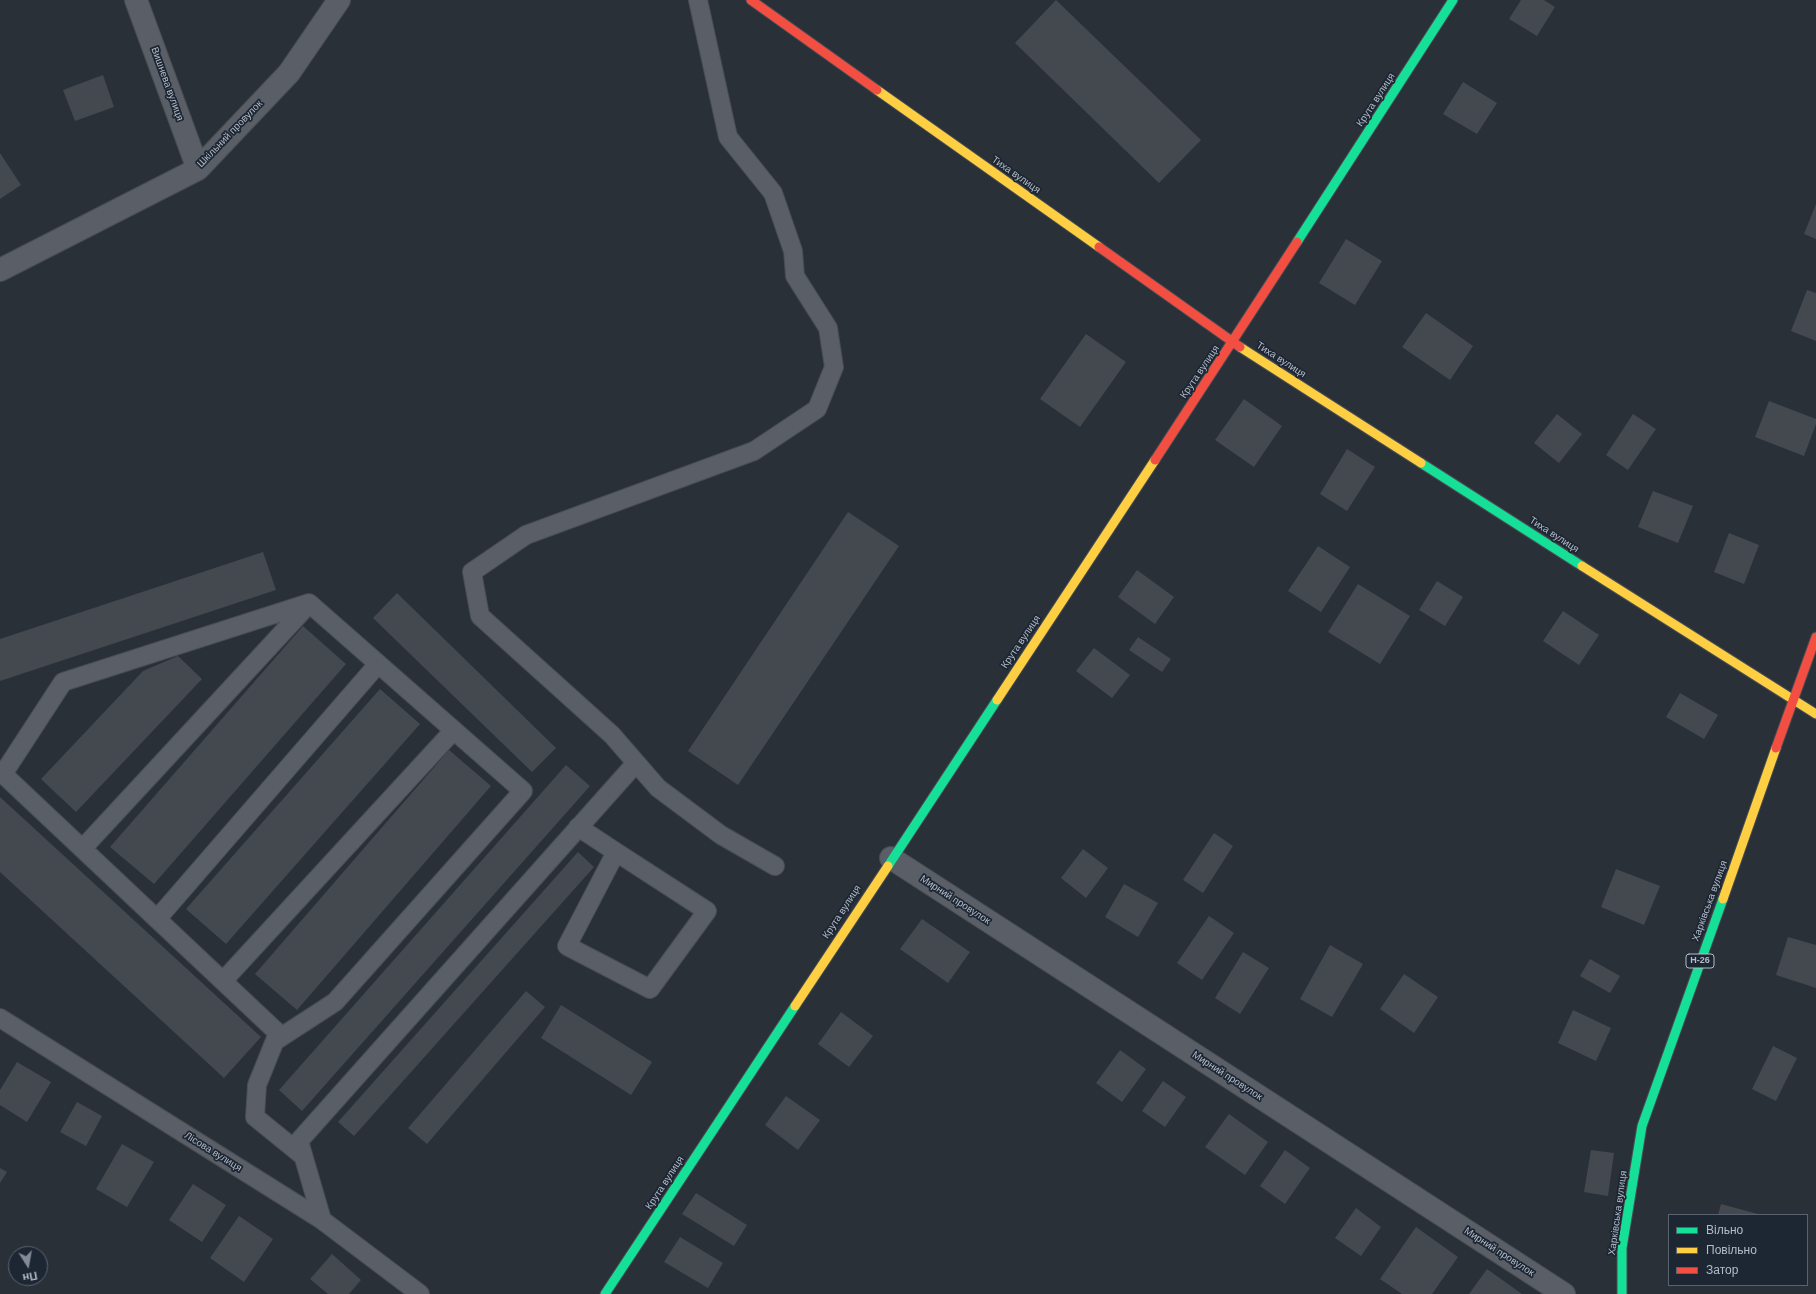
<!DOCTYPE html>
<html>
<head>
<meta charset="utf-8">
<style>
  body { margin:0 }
  #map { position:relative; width:1816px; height:1294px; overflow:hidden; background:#2a3038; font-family:Helvetica,sans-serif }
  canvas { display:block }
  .legend { position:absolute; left:1668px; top:1214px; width:140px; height:72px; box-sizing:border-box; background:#1d2633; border:1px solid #59626f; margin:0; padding:5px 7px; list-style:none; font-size:12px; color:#b4bcc9 }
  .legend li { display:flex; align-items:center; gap:8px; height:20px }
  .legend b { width:20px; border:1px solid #59626f }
  .north { position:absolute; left:8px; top:1246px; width:40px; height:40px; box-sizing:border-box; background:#1d2633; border:1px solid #59626f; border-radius:50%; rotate:169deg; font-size:11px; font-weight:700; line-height:16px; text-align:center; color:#b4bcc9 }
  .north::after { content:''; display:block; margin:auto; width:14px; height:18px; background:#848b96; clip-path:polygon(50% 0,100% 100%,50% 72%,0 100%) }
</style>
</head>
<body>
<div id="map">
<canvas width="1816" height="1294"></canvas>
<ul class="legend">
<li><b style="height:5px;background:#16e098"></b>Вільно</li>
<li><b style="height:5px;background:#ffcf43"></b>Повільно</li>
<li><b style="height:5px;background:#f24e42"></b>Затор</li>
</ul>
<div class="north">Пн</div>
</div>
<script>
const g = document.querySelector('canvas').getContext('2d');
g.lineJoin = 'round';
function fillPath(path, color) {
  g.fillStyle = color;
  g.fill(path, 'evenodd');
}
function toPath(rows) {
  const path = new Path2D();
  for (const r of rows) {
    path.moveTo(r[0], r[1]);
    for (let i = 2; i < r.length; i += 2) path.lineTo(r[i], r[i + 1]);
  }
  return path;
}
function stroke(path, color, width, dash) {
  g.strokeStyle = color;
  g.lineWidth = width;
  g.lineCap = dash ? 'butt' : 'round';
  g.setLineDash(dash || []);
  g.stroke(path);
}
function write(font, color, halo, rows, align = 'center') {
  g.font = font + ' Helvetica,sans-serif';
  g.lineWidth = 3.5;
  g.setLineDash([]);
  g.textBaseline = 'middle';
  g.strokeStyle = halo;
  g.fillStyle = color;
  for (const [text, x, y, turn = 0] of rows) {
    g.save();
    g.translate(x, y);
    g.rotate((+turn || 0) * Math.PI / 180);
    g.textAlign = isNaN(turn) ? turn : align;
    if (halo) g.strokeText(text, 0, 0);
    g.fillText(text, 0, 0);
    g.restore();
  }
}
fillPath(toPath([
  [1056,0,1201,140,1159,183,1015,43],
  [1521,0,1544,0,1555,7,1537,36,1509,19],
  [103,75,114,107,75,121,63,90],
  [1463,82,1497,103,1477,134,1443,114],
  [0,153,21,185,0,199],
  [1816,204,1816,239,1804,234],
  [1346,239,1382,261,1355,305,1319,283],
  [1807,290,1816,293,1816,341,1791,331],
  [1426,313,1473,346,1450,380,1402,347],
  [1086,334,1126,362,1080,427,1040,399],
  [1244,399,1282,426,1254,467,1215,440],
  [1769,401,1816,419,1816,424,1804,456,1755,437],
  [1557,414,1582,434,1559,463,1534,443],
  [1633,414,1656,429,1628,470,1606,455],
  [1347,449,1375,467,1347,511,1320,494],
  [1653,491,1693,506,1678,543,1638,527],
  [848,512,899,546,738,785,688,751],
  [1729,533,1759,545,1744,584,1714,572],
  [1318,546,1350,567,1321,612,1288,591],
  [263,552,276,590,0,681,0,639],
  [1137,570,1174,597,1155,624,1118,597],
  [1437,581,1463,597,1445,626,1419,610],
  [1358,584,1410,616,1380,664,1328,632],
  [397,593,556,748,532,772,373,618],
  [1563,611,1599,635,1579,665,1543,641],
  [303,626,346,664,154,884,110,847],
  [1138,637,1171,659,1162,672,1129,650],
  [1094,648,1130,675,1112,698,1076,671],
  [178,656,202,679,76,812,41,779,143,671],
  [380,689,420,724,226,944,186,909],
  [1680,693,1718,715,1704,739,1666,717],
  [449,750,491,786,297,1010,255,974],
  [566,765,590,786,302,1111,279,1090],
  [0,797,261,1037,224,1078,0,872],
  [1214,833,1233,846,1203,893,1183,880],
  [1083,849,1108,868,1086,898,1061,878],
  [578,852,594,867,354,1136,338,1122],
  [1616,869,1660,886,1644,925,1601,907],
  [1124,884,1158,903,1138,937,1105,917],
  [1209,916,1234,933,1202,980,1177,963],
  [922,919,970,952,948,983,900,949],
  [1788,937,1816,945,1816,988,1776,975],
  [1330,945,1363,964,1332,1017,1300,999],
  [1243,952,1269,968,1240,1014,1215,998],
  [1590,959,1620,976,1610,993,1580,976],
  [1404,974,1438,997,1414,1033,1380,1009],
  [526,991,545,1007,427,1144,408,1128],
  [561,1005,652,1062,631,1095,541,1038],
  [1573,1010,1611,1028,1596,1061,1558,1043],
  [841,1012,873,1036,849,1067,818,1044],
  [1773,1046,1797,1058,1776,1101,1752,1089],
  [1120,1050,1146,1069,1122,1102,1096,1083],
  [17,1062,51,1082,27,1122,0,1105,0,1090],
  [1163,1081,1186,1097,1165,1127,1142,1111],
  [786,1096,820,1120,798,1150,765,1125],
  [77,1102,102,1116,86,1146,60,1132],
  [1229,1114,1268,1142,1245,1175,1205,1147],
  [122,1144,154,1162,127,1207,96,1189],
  [1285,1150,1310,1168,1285,1204,1260,1186],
  [1591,1150,1614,1153,1608,1196,1584,1192],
  [0,1168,7,1172,0,1183],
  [193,1184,226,1205,202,1242,169,1220],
  [696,1193,747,1225,734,1246,682,1214],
  [1721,1204,1758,1214,1758,1215,1718,1215],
  [1356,1208,1381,1227,1361,1256,1335,1238],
  [239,1216,273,1239,244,1282,210,1258],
  [1416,1227,1458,1257,1432,1294,1402,1294,1380,1279],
  [680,1237,723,1263,708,1288,664,1262],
  [332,1254,361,1280,349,1294,328,1294,310,1279],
  [1487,1269,1522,1294,1469,1294]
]), '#444950');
const lane = toPath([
  [698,0,728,137,773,193,793,251,795,276,828,328,834,367,817,409,754,451,526,535,472,572,480,616,612,735,658,788,721,835,775,866],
  [578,827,616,852,707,911,650,989,567,946,616,852],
  [83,848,309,604],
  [157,919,378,664],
  [223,981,454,730],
  [0,1018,322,1220,420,1294],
  [275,1041,335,1002,523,791,309,603,63,682,3,774,278,1033,257,1085,255,1117,303,1156],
  [322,1220,299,1141,636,763]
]);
const street = toPath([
  [136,0,198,169],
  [0,270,198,169,289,73,339,0],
  [891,858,1564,1294]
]);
const fast = toPath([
  [1297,242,1453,0],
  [1421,463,1582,566],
  [888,866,997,700],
  [605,1294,795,1006],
  [1622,1294,1622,1248,1642,1126,1723,899]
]);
const slow = toPath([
  [877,90,1099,247],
  [1240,347,1421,463],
  [1582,566,1816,714],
  [997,700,1155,460],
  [1723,899,1776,748],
  [795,1006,888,866]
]);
const jam = toPath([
  [751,0,877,90],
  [1099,247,1240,347],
  [1155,460,1297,242],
  [1776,748,1816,637]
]);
stroke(lane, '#484c53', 20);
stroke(street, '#484c53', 24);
stroke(fast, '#484c53', 11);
stroke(slow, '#484c53', 11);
stroke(jam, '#484c53', 11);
stroke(lane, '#5a5e66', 18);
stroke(street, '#5a5e66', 22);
stroke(fast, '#16e098', 9);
stroke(slow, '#ffcf43', 9);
stroke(jam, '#f24e42', 9);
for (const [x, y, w] of [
  [1700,961,28]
]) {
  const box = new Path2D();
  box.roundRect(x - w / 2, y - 7, w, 14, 3);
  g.fillStyle = '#1d2633';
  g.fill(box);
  stroke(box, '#b4bcc9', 1);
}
write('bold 9px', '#b4bcc9', null, [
  ["Н-26",1700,961]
]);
write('10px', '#b4bcc9', '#1d2633', [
  ["Вишнева вулиця",167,84,70],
  ["Крута вулиця",1376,100,-57],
  ["Шкільний провулок",230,134,-46],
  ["Тиха вулиця",1016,175,35],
  ["Тиха вулиця",1281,360,33],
  ["Крута вулиця",1200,372,-56],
  ["Тиха вулиця",1554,535,33],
  ["Крута вулиця",1021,642,-56],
  ["Мирний провулок",955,900,33],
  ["Харківська вулиця",1710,901,-70],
  ["Крута вулиця",842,912,-57],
  ["Мирний провулок",1227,1076,33],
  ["Лісова вулиця",213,1152,32],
  ["Крута вулиця",665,1183,-57],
  ["Харківська вулиця",1618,1213,-82],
  ["Мирний провулок",1499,1252,33]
]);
</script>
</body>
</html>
